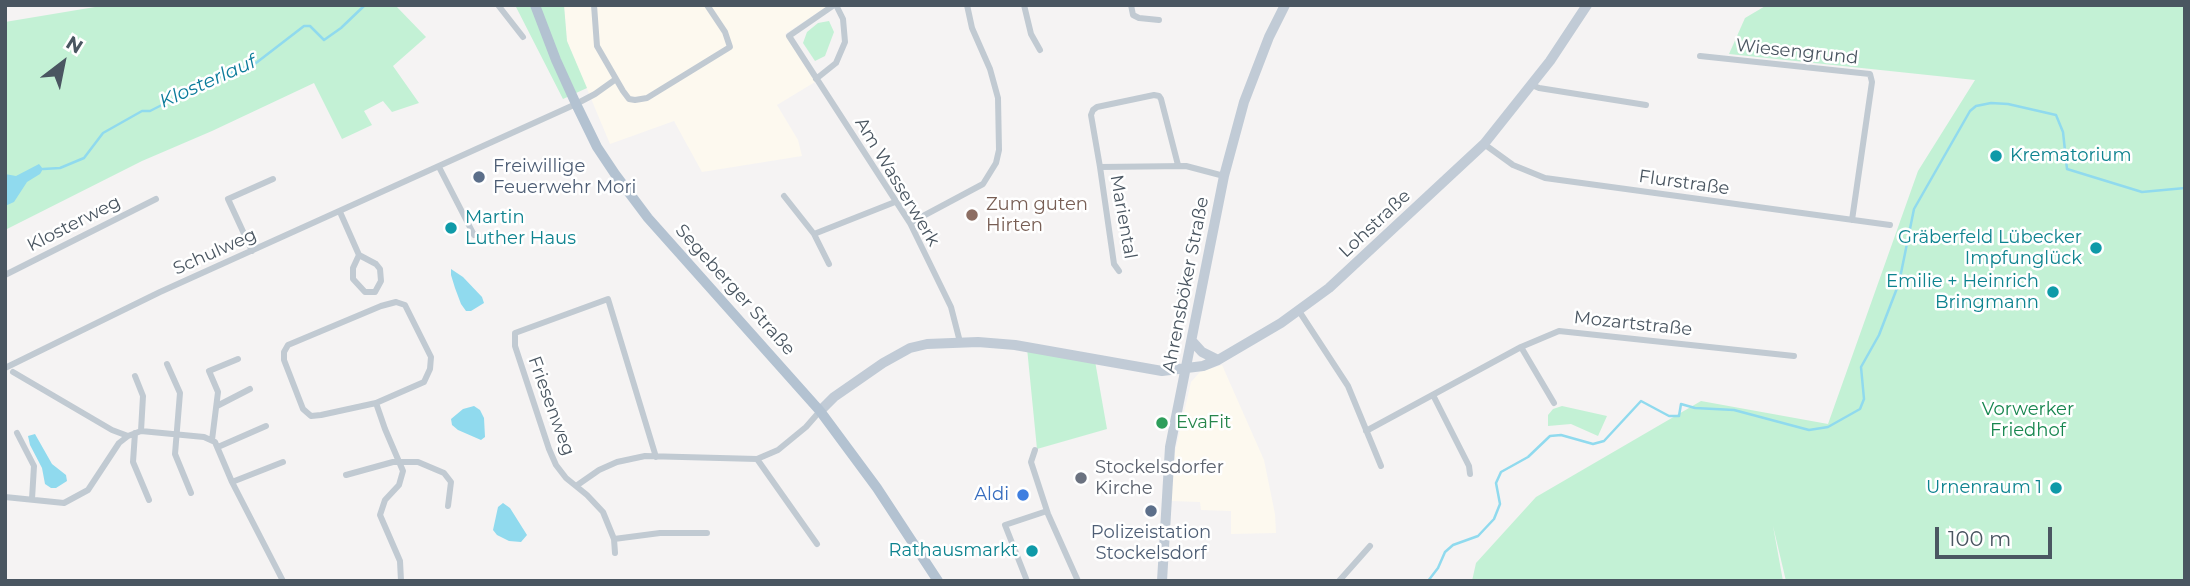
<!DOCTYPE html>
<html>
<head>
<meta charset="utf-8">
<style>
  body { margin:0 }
  #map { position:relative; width:2190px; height:586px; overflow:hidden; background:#f5f3f3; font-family:Montserrat,sans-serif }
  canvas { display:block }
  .frame { position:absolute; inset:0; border:7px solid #4a5661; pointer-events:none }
  .north { position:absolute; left:28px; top:28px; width:70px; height:70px; -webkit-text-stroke:5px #fff; paint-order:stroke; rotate:32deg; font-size:19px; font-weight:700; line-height:28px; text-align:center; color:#4a5661 }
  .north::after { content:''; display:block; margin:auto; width:24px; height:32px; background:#4a5661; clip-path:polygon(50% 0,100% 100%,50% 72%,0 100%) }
  .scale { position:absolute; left:1935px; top:527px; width:117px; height:32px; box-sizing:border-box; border:4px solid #4a5661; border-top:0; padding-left:9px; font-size:21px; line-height:24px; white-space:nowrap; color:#4a5661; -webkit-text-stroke:5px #fff; paint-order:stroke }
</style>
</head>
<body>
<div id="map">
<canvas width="2190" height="586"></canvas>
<div class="frame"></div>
<div class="north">N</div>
<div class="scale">100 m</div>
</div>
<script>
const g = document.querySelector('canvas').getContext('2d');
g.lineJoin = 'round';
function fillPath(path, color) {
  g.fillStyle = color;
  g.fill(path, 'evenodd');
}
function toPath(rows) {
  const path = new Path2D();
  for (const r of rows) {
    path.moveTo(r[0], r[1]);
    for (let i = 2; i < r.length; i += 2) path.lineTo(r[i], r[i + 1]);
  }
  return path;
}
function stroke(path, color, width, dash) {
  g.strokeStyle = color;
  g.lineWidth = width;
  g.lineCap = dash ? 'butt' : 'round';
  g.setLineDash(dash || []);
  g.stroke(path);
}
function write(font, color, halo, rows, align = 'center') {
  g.font = font + ' Montserrat,sans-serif';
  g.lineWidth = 5;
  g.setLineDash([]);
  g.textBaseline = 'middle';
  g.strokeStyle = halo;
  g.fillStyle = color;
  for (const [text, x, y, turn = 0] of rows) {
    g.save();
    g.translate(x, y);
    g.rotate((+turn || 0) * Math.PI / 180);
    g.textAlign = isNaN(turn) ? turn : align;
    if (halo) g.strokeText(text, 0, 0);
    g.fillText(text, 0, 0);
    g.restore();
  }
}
fillPath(toPath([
  [564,5,829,5,785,34,815,82,777,105,798,140,802,156,702,172,674,121,610,144,567,41],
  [1222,365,1264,460,1275,514,1276,533,1231,534,1231,511,1201,510,1200,502,1171,501,1175,452,1191,382,1200,372]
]), '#fdf9ef');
fillPath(toPath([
  [107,5,395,5,426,37,393,66,419,103,392,112,383,101,364,111,372,125,342,139,314,83,212,131,142,161,5,230,5,22],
  [515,5,564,5,567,41,587,88,563,99],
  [1767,5,2185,5,2185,581,1786,581,1773,526,1783,581,1472,581,1476,563,1536,497,1701,401,1828,424,1918,171,1975,80,1729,54,1745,18],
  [829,21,834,32,825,56,815,61,803,43,807,32,818,23],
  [1027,348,1095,361,1107,429,1037,449],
  [1562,406,1607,416,1598,436,1571,424,1548,426,1548,415,1553,409]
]), '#c3f1d5');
fillPath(toPath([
  [39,164,43,169,40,174,27,182,14,202,5,206,5,174,16,176],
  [451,269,463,277,482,297,484,303,471,311,466,311,461,304,455,288,451,275],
  [474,406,480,410,484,418,485,437,481,440,458,430,452,425,451,419,463,409],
  [35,434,52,464,66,475,67,481,56,488,51,488,45,484,42,468,30,445,28,436],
  [503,503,510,508,527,535,521,542,509,541,497,535,493,530,498,507]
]), '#90daee');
stroke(toPath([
  [43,169,60,168,84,158,103,133,142,111,150,111,203,84,256,63,304,26,310,26,324,40,341,28,365,5],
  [1428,581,1438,568,1445,552,1453,545,1478,536,1494,519,1500,504,1496,483,1501,472,1528,457,1550,436,1561,435,1593,444,1604,441,1641,401,1669,416,1679,416,1681,404,1695,408,1734,410,1809,430,1828,427,1860,409,1864,399,1861,367,1879,335,1899,283,1914,209,1970,111,1976,106,1991,103,2008,104,2056,115,2063,132,2067,169,2142,192,2185,188]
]), '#90daee', 2.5);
stroke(toPath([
  [498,5,523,37],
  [594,5,597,46,623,91,629,99,635,100,647,98,730,47,725,32,707,5],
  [834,5,789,36,910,223,951,307,960,342],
  [1024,5,1031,34,1040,50],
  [1131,5,1133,15,1139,18,1159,20],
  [1700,56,1870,74,1872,82,1852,220],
  [816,79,836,63,845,42,843,19,836,5],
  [1532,85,1539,88,1646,105],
  [1484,144,1513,165,1545,178,1890,225],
  [439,167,474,235],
  [1100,167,1091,115,1093,110,1097,107,1154,95,1159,96,1161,99,1178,165],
  [784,196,814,234,829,264],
  [340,212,359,255],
  [910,223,983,184,996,163,999,150,998,98,990,69,972,28,967,5],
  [814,234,895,202],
  [252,251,228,199,273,179],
  [359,255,376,264,380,269,381,281,375,292,365,292,353,279,353,268,359,255],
  [1119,271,1114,264,1100,167,1186,166,1224,176],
  [5,275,156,199],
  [396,302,405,305,431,357,430,369,424,382,376,403,321,415,311,416,303,409,284,360,284,352,288,345,381,306,396,302],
  [1299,311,1348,386,1381,466],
  [1521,347,1554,403],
  [167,364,180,393,175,454,191,493],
  [5,368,160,292,576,104,595,94,616,79],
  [13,372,112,430,128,436],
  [135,376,143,396,141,431],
  [1433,395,1469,466,1470,474],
  [376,403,385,429,403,471,399,485,385,500,380,515,400,561,401,581],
  [217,406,250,389],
  [1366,431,1521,347,1559,331,1794,356],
  [17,433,34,466,32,499],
  [135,433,133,462,149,500],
  [212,440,218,392,209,371,238,359],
  [218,447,266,426],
  [1035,450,1031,462,1048,514,1078,581],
  [757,459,817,544],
  [346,475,393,462,418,462,444,473,451,482,448,506],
  [232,482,283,462],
  [576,486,599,470,617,462,645,456,757,459,778,450,806,427,820,411],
  [5,497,64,503,88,490,119,443,128,436,141,431,204,437,215,442,232,482,283,581],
  [614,539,660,533,707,533],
  [615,553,614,539,603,512,587,495,566,478,556,465,549,449,515,346,515,333,608,299,656,457],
  [1027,581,1005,525,1047,511],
  [1339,581,1370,546]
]), '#c1cad2', 6);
stroke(toPath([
  [1192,341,1202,352,1218,360],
  [820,411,834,397,883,363,910,348,927,344,978,342,1015,345,1162,371,1203,366,1218,360,1281,323,1329,288,1484,144,1550,61,1587,5],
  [1162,581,1170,447,1224,176,1244,102,1269,37,1285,5]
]), '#c1cbd6', 10);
stroke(toPath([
  [535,5,556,60,576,104,597,147,615,174,648,218,820,411,877,488,938,581]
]), '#b3c2d1', 10);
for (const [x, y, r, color] of [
  [1996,156,7,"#0f9aa8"],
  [479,177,7,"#5c6f8a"],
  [972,215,7,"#8d6e63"],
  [451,228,7,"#0f9aa8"],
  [2096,248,7,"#0f9aa8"],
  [2053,292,7,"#0f9aa8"],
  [1162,423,7,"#2e9e5b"],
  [1081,478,7,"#6b7280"],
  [2056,488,7,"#0f9aa8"],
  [1023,495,7,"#3f7fe0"],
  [1151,511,7,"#5c6f8a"],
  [1032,551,7,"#0f9aa8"]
]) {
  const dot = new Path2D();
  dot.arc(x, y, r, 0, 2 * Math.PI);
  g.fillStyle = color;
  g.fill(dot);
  stroke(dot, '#fff', 2.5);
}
write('18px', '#4a5661', '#fff', [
  ["Wiesengrund",1797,52,6],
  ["Am Wasserwerk",897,182,59],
  ["Flurstraße",1684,183,8],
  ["Mariental",1123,217,80],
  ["Klosterweg",74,224,-27],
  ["Lohstraße",1375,224,-43],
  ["Schulweg",215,252,-24],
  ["Ahrensböker Straße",1186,285,-79],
  ["Segeberger Straße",735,290,48],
  ["Mozartstraße",1633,324,6],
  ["Friesenweg",551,406,70]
]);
write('18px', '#0d838f', '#fff', [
  ["Krematorium",2010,156,"left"],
  ["Martin",465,218,"left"],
  ["Luther Haus",465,239,"left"],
  ["Gräberfeld Lübecker",2082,238],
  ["Impfunglück",2082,259],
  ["Emilie + Heinrich",2039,282],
  ["Bringmann",2039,303],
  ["Urnenraum 1",2042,488],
  ["Rathausmarkt",1018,551]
], 'right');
write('18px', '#4e5e75', '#fff', [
  ["Freiwillige",493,167],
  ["Feuerwehr Mori",493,188],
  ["Polizeistation",1151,533,"center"],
  ["Stockelsdorf",1151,554,"center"]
], 'left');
write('18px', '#785e54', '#fff', [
  ["Zum guten",986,205],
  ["Hirten",986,226]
], 'left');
write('18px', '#17864f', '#fff', [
  ["Vorwerker",2028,410],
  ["Friedhof",2028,431]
]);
write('18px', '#27864d', '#fff', [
  ["EvaFit",1176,423]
], 'left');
write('18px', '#5b616d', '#fff', [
  ["Stockelsdorfer",1095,468],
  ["Kirche",1095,489]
], 'left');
write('18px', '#366cbe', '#fff', [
  ["Aldi",1009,495]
], 'right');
write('italic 19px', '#0c7c9b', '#fff', [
  ["Klosterlauf",208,82,-24]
]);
</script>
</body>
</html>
